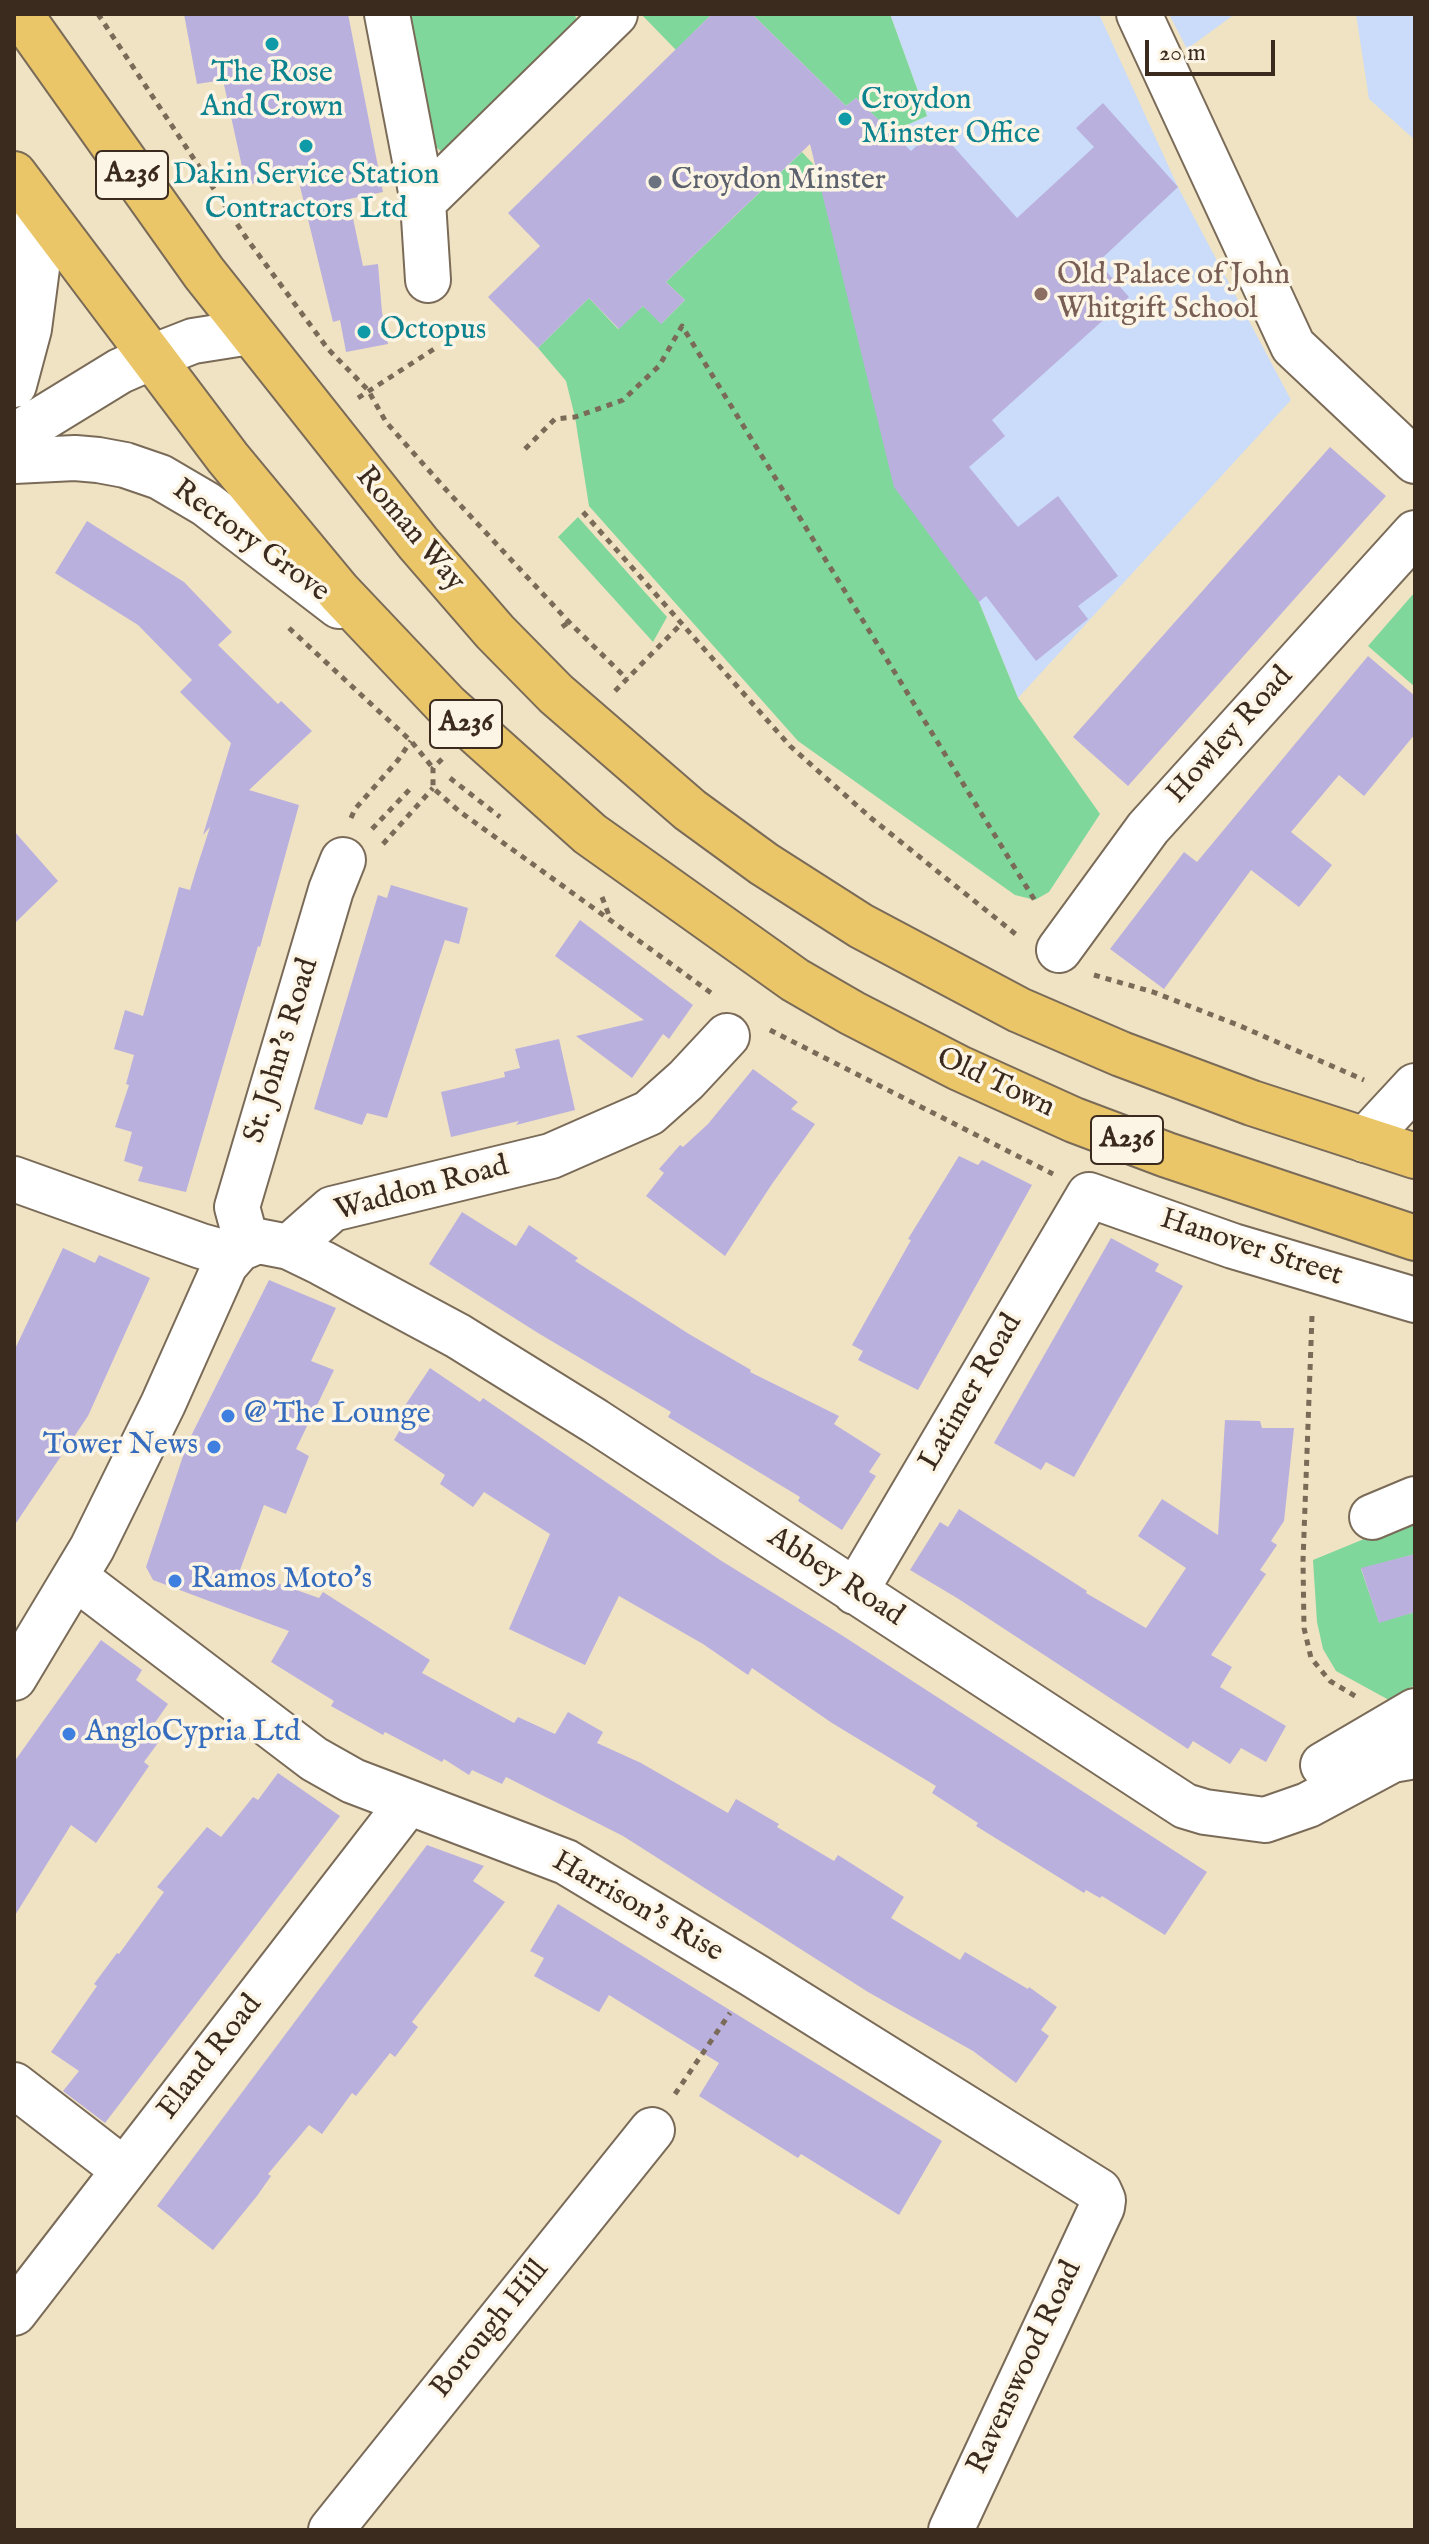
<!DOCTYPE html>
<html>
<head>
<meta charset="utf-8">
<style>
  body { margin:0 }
  #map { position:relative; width:1429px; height:2544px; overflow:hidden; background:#f0e3c3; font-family:"IM FELL English",serif }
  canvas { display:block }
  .frame { position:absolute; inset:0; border:16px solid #3b2a1e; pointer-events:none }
  .scale { position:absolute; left:1145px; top:40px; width:130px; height:36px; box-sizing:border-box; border:4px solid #3b2a1e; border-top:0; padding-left:10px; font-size:24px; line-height:28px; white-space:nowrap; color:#3b2a1e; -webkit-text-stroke:6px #fcf5e5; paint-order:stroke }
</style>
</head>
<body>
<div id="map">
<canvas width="1429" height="2544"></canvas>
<div class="frame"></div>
<div class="scale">20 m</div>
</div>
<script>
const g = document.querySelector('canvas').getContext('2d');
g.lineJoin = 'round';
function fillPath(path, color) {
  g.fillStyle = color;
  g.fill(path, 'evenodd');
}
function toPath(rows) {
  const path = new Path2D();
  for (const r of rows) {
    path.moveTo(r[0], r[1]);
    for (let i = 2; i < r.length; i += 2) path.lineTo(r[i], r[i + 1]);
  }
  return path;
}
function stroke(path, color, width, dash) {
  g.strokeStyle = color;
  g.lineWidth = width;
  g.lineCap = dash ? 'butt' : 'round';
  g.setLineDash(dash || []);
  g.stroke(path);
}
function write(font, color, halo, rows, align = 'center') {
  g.font = font + ' "IM FELL English",serif';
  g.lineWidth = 7;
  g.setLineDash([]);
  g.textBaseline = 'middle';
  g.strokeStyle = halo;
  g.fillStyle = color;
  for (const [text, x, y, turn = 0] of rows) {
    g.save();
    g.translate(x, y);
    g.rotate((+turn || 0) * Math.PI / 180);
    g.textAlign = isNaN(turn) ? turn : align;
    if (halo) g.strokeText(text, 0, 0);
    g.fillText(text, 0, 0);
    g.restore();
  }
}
fillPath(toPath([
  [890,14,1099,14,1178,187,1291,400,1018,698,979,602,815,166,927,116],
  [1169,14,1235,14,1187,49],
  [1356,14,1415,14,1415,140,1369,99]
]), '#cadcf9');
fillPath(toPath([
  [404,14,575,14,579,33,455,153,441,151,426,139],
  [641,14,712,14,676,50],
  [752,14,890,14,927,116,891,132,856,98,846,106],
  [802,152,815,166,979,602,1018,698,1100,814,1049,892,1035,900,1015,895,798,741,589,506,575,417,566,381,538,348,589,298,618,329,643,306,662,323,685,300,666,282],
  [578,517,667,617,653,642,558,537],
  [1415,592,1415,687,1368,646],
  [1415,1518,1415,1554,1361,1569,1379,1622,1415,1612,1415,1685,1389,1700,1336,1671,1323,1649,1317,1622,1313,1560]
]), '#7fd79c');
fillPath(toPath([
  [184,14,348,14,383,192,349,199,363,266,378,264,382,312,388,344,346,352,340,320,333,322,297,174,246,185,223,80,197,84],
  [712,14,752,14,846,106,856,98,911,151,937,128,1017,218,1094,147,1076,128,1103,103,1178,187,1098,262,1129,297,992,420,1005,436,969,467,1018,527,1058,496,1118,576,1078,606,1088,619,1036,661,986,596,979,602,894,487,810,144,666,282,685,300,661,324,643,306,619,329,589,298,538,348,488,297,540,246,508,213],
  [1330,447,1386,496,1128,786,1073,737],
  [87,521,184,582,232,632,218,645,278,704,281,701,312,731,249,790,299,805,260,947,258,946,186,1192,138,1181,143,1167,124,1161,132,1132,115,1127,129,1085,126,1084,134,1055,114,1049,125,1010,143,1016,179,887,190,890,197,867,210,827,203,835,231,743,180,692,192,680,138,625,55,573],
  [1368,656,1415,696,1415,734,1364,796,1339,775,1291,832,1332,865,1299,907,1251,870,1164,989,1110,949,1184,852,1197,862],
  [14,831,58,881,14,924],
  [391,885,468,908,459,944,445,940,387,1118,367,1113,362,1125,314,1109,378,895,387,898],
  [580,920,693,1005,669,1039,663,1034,632,1078,576,1036,644,1020,555,956],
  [559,1039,575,1110,516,1125,519,1121,451,1137,441,1092,505,1077,504,1072,520,1068,515,1049],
  [753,1069,798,1102,791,1109,815,1124,772,1184,725,1256,646,1196,664,1173,659,1169,680,1145,683,1147,708,1124],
  [959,1156,978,1165,982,1160,1032,1185,918,1390,858,1360,863,1351,852,1345,911,1240,908,1239],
  [462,1212,516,1246,529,1225,578,1258,575,1261,689,1334,751,1370,750,1372,839,1416,834,1424,881,1454,869,1472,876,1476,842,1530,798,1501,800,1497,668,1417,671,1412,538,1333,429,1264],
  [1111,1238,1159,1264,1155,1271,1183,1286,1074,1477,1046,1462,1041,1470,994,1443],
  [63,1248,95,1263,99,1255,150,1278,88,1416,14,1526,14,1351],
  [269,1280,336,1308,311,1361,334,1370,296,1449,309,1456,286,1514,264,1505,240,1570,319,1598,323,1592,430,1660,422,1673,514,1723,518,1717,555,1734,568,1712,603,1732,597,1743,641,1763,728,1813,736,1799,779,1824,777,1827,834,1861,838,1855,904,1897,891,1918,960,1960,965,1952,1028,1989,1029,1987,1057,2007,1041,2030,1049,2036,1016,2083,973,2051,868,1992,623,1836,506,1777,502,1784,472,1770,469,1775,444,1759,442,1762,385,1732,383,1735,331,1706,334,1701,271,1662,289,1631,153,1580,146,1567,187,1444],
  [430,1368,480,1402,483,1398,720,1560,843,1636,1207,1872,1165,1935,1102,1896,1100,1898,1086,1890,1084,1893,976,1826,978,1823,932,1793,936,1786,832,1723,752,1668,748,1675,703,1644,619,1596,585,1665,509,1629,550,1534,484,1492,473,1507,440,1484,445,1475,394,1440,407,1418,400,1413],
  [1225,1420,1260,1421,1262,1428,1294,1428,1284,1521,1271,1541,1277,1545,1260,1570,1266,1574,1211,1655,1232,1667,1220,1687,1286,1726,1266,1762,1241,1748,1230,1764,1193,1741,1188,1749,957,1598,910,1570,940,1522,948,1527,959,1509,1087,1591,1086,1593,1146,1628,1186,1568,1138,1536,1162,1499,1218,1535],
  [1415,1554,1415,1612,1379,1623,1361,1568],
  [101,1640,142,1670,136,1680,168,1704,154,1724,166,1732,144,1762,149,1766,96,1843,71,1825,14,1917,14,1762],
  [278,1773,340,1816,105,2123,63,2091,79,2071,51,2052,97,1986,94,1984,117,1953,119,1954,164,1892,157,1887,207,1827,221,1837,253,1797,258,1800],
  [427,1845,484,1866,473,1881,505,1902,412,2022,418,2027,395,2057,390,2053,356,2096,352,2093,322,2134,309,2125,268,2174,271,2176,257,2196,213,2250,157,2206],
  [558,1904,942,2141,899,2215,801,2154,798,2158,699,2096,719,2063,609,1995,599,2012,534,1976,544,1958,530,1951]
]), '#bab0de');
const minor = toPath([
  [387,14,423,202,428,280],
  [1139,14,1293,346,1415,461],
  [14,178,31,229,37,268,29,329,14,385],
  [423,202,615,14],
  [14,436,120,371,152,357,193,341,250,332],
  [14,461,75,458,98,460,125,465,160,477,206,504,339,606],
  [1059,950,1148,828,1415,533],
  [1365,1140,1415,1086],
  [14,1179,201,1246,233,1255],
  [247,1244,237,1207,331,890,343,860],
  [289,1247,332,1209,551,1156,649,1113,686,1080,727,1036],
  [1372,1517,1415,1499],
  [76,1578,314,1759,353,1781,566,1862,755,1976,1099,2191,1103,2200,1102,2207,951,2530],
  [855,1592,1089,1195,1233,1246,1415,1300],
  [14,1678,92,1548,163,1404,225,1265,239,1249,258,1241,289,1247,322,1263,458,1336,595,1421,1185,1806,1205,1812,1265,1820,1308,1805,1392,1760,1415,1756],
  [1323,1765,1415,1711],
  [14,2085,124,2170],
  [14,2313,408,1803],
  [331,2530,652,2130]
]);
const major = toPath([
  [20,14,204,273,418,543,495,632,556,694,690,810,764,864,861,926,1019,1010,1121,1054,1252,1103,1415,1156],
  [14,174,228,458,339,592,447,706,590,834,795,980,852,1013,959,1068,1074,1120,1167,1155,1415,1238]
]);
stroke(minor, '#7a6b58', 48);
stroke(major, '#7a6b58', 48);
stroke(toPath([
  [98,14,247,239,328,349,368,390,386,422,449,493,569,622,627,679],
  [358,398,434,349],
  [525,449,555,419,575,417,623,400,659,366,682,326,1037,904],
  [583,512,790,746,871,818,1018,936],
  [562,627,569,622],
  [289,628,411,741,433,768],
  [615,691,682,623],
  [442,759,433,768,433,788,459,811,714,995],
  [450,778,500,817],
  [351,818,355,809,398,760,411,741],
  [372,829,410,789],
  [383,844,433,788],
  [602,897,610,918],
  [1094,975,1153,992,1238,1025,1364,1080],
  [770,1030,1053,1174],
  [1312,1316,1303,1561,1304,1628,1311,1658,1330,1681,1355,1696],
  [675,2094,730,2013]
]), '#7a6b58', 5, [6, 6]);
stroke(minor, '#fff', 44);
stroke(major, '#ebc669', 44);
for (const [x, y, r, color] of [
  [272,44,8,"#0f9aa8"],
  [845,119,8,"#0f9aa8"],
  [306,146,8,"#0f9aa8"],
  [655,182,8,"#6b7280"],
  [1041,294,8,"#8d6e63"],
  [364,332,8,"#0f9aa8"],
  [228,1416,8,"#3f7fe0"],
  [214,1447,8,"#3f7fe0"],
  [175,1581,8,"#3f7fe0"],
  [69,1734,8,"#3f7fe0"]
]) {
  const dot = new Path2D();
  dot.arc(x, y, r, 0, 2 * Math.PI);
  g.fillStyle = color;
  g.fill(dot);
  stroke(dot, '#fcf5e5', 3);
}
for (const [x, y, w] of [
  [132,175,72],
  [466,724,72],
  [1127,1140,72]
]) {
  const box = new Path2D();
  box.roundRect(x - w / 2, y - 24, w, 48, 6);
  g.fillStyle = '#fcf5e5';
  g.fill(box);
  stroke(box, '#3b2a1e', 2);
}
write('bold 28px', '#3b2a1e', null, [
  ["A236",132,175],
  ["A236",466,724],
  ["A236",1127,1140]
]);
write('30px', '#0d838f', '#fcf5e5', [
  ["The Rose",272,75],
  ["And Crown",272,109],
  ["Croydon",861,102,"left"],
  ["Minster Office",861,136,"left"],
  ["Dakin Service Station",306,177],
  ["Contractors Ltd",306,211],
  ["Octopus",380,332,"left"]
]);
write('30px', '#5b616d', '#fcf5e5', [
  ["Croydon Minster",671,182]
], 'left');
write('30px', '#785e54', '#fcf5e5', [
  ["Old Palace of John",1057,277],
  ["Whitgift School",1057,311]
], 'left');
write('30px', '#3b2a1e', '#fcf5e5', [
  ["Roman Way",409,530,50],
  ["Rectory Grove",250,542,36],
  ["Howley Road",1231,736,-48],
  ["St. John's Road",283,1051,-73],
  ["Old Town",995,1084,25],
  ["Waddon Road",422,1190,-15],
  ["Hanover Street",1251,1249,18],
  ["Latimer Road",972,1393,-60],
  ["Abbey Road",835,1578,33],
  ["Harrison's Rise",637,1908,30],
  ["Eland Road",211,2058,-52],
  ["Borough Hill",491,2330,-51],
  ["Ravenswood Road",1026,2368,-65]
]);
write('30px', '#366cbe', '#fcf5e5', [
  ["@ The Lounge",244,1416],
  ["Tower News",198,1447,"right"],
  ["Ramos Moto's",191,1581],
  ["AngloCypria Ltd",85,1734]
], 'left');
</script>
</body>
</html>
